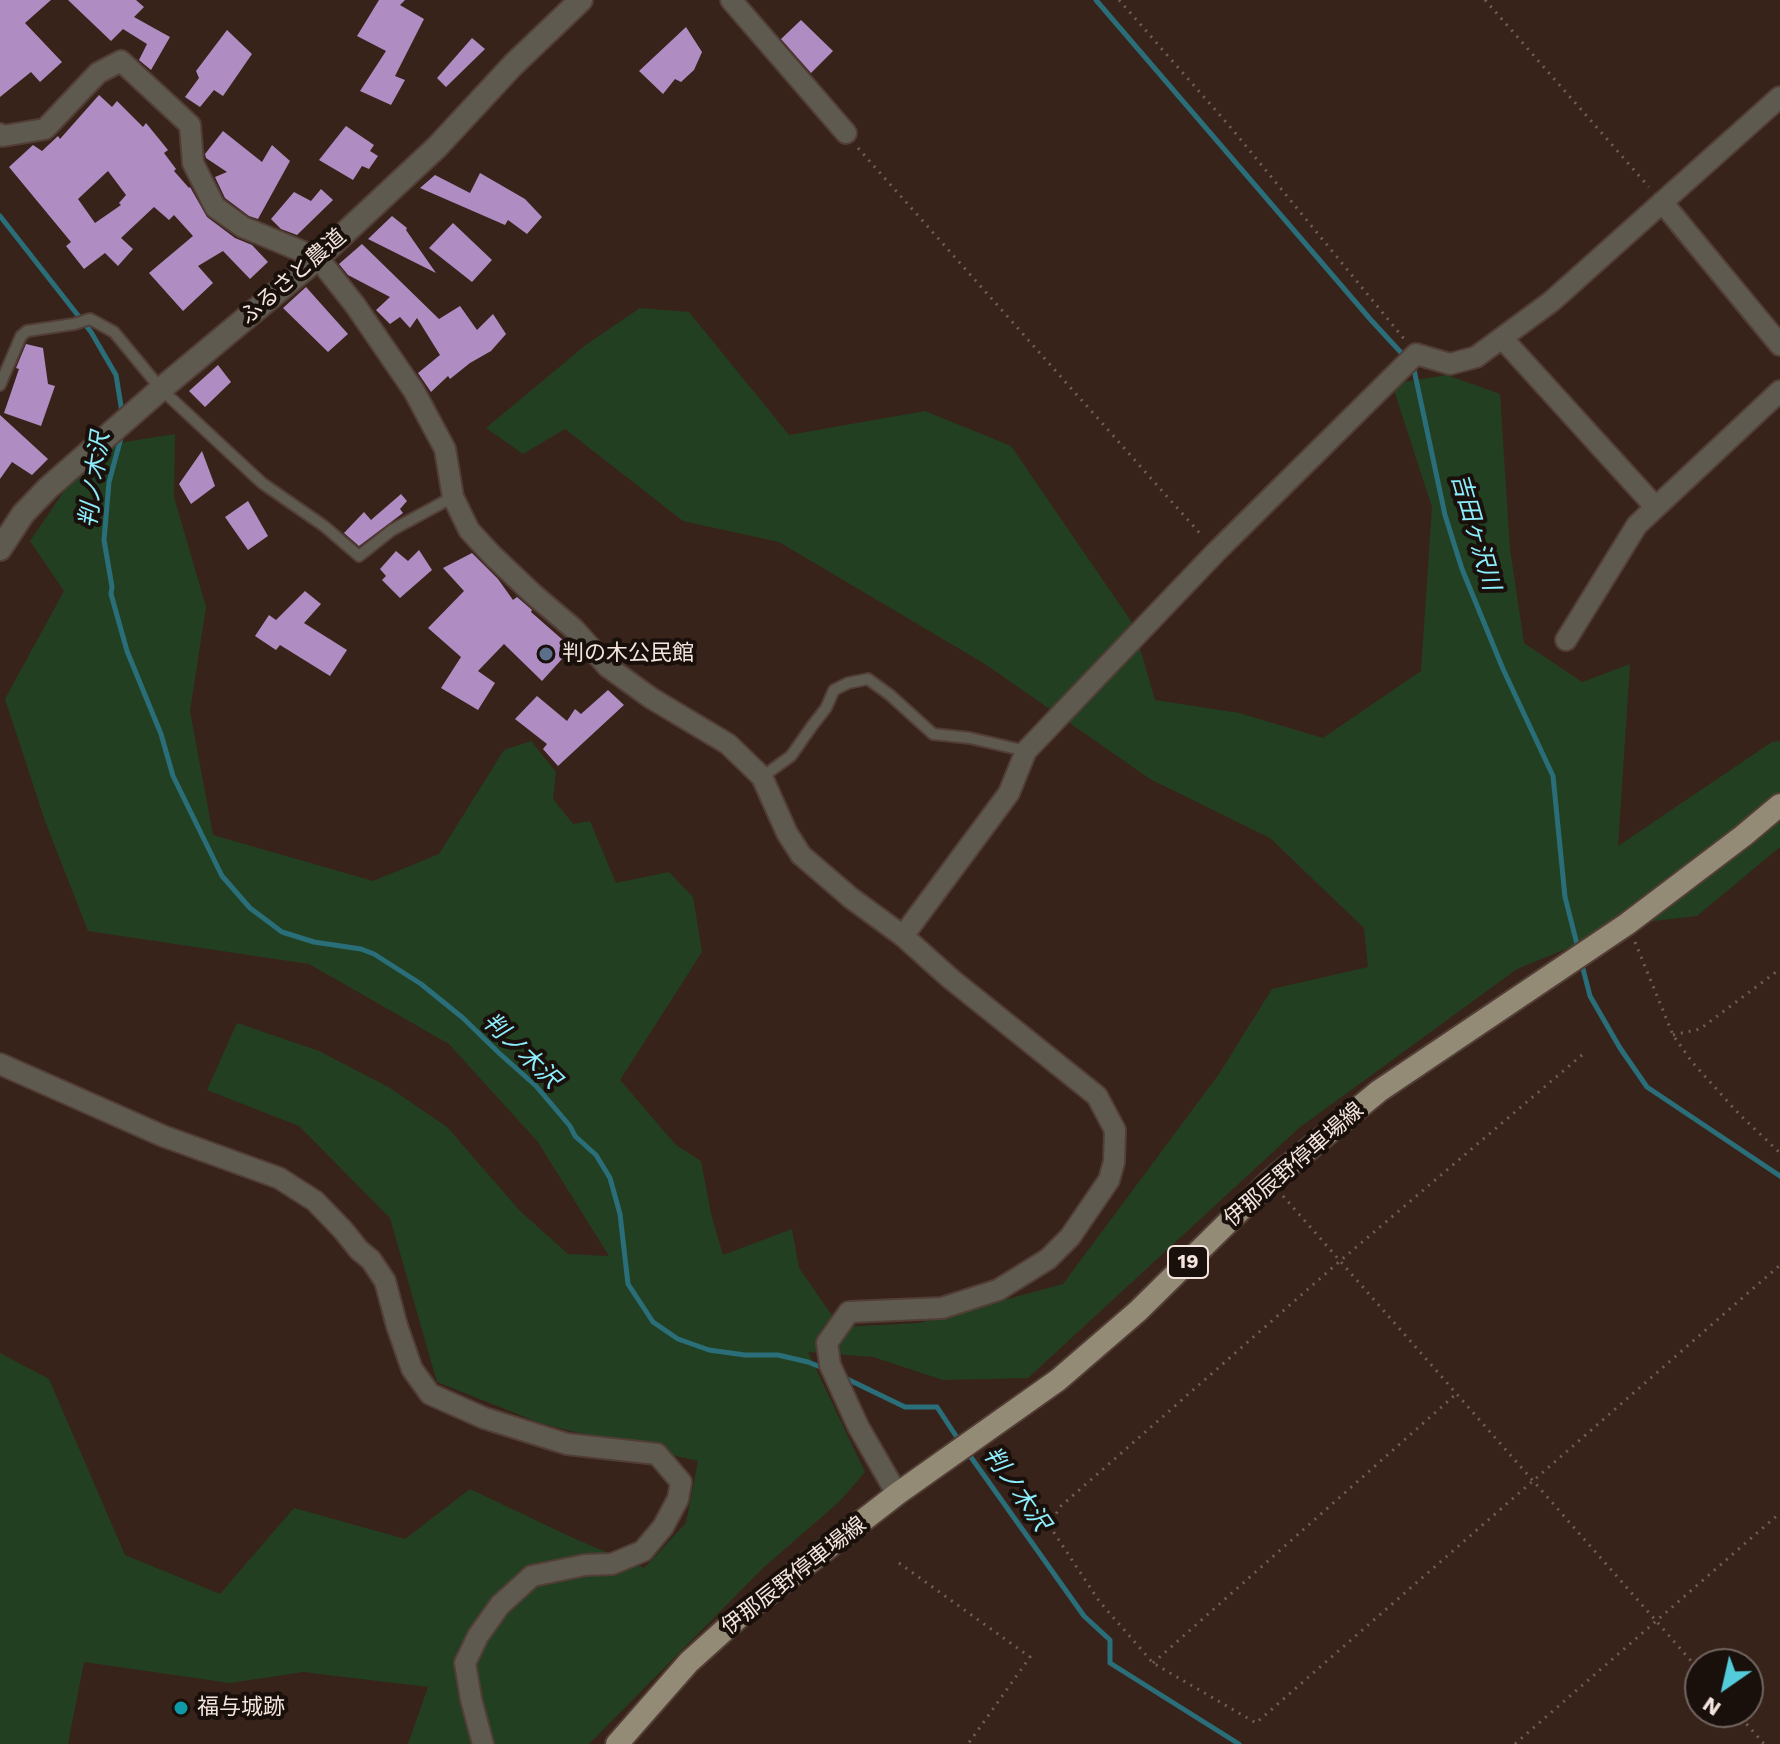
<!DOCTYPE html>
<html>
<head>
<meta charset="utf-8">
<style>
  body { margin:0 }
  #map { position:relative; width:1780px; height:1744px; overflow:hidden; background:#38231a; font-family:"Work Sans",sans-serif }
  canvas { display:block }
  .north { position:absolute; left:1684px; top:1648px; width:80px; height:80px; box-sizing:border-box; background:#190f0b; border:2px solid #716560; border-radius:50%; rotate:214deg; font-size:22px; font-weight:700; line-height:32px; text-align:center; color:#f4e5df }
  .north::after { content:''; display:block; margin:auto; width:28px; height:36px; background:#53cbda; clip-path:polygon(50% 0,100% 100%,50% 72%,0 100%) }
</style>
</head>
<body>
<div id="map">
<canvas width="1780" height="1744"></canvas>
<div class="north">N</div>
</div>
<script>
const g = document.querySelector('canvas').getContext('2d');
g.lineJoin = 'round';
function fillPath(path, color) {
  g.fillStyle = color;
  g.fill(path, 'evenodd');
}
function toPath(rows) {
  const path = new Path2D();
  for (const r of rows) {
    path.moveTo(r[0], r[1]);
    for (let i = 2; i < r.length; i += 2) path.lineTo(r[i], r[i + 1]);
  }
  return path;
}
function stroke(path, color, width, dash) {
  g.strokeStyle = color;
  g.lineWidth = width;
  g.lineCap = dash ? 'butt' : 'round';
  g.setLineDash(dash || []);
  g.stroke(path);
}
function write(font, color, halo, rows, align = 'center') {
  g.font = font + ' "Work Sans","Noto Sans JP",sans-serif';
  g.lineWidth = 8;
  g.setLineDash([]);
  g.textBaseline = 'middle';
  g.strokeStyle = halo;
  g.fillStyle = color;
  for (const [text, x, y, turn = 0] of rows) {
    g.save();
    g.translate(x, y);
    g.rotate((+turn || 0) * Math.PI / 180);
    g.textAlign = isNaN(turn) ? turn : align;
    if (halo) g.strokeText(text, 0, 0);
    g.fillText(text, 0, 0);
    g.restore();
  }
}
fillPath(toPath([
  [640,308,689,312,789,435,925,411,1011,446,1133,624,1155,700,1239,713,1323,738,1421,671,1432,507,1392,384,1447,375,1500,394,1510,549,1524,643,1582,682,1630,664,1618,846,1772,742,1780,741,1780,847,1697,916,1627,924,1517,969,1299,1128,1028,1378,943,1380,873,1357,808,1352,865,1472,840,1501,763,1568,589,1744,408,1744,428,1687,303,1672,230,1683,84,1662,68,1744,0,1744,0,1353,49,1379,125,1555,220,1594,294,1508,405,1539,470,1489,573,1538,644,1568,686,1523,698,1461,602,1439,540,1423,437,1382,390,1218,299,1126,207,1090,237,1023,319,1051,390,1088,447,1127,520,1211,568,1254,609,1256,538,1142,449,1044,309,964,88,931,45,821,5,699,64,591,30,541,94,447,175,434,174,497,206,607,190,711,213,835,373,881,439,854,504,750,531,741,556,772,553,799,573,824,590,821,616,883,669,872,693,897,702,952,620,1080,676,1145,701,1161,711,1214,723,1255,792,1229,799,1268,840,1327,919,1323,1063,1284,1219,1074,1272,989,1368,967,1364,928,1270,838,1150,779,985,664,779,542,683,521,565,429,523,454,486,428,587,344]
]), '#233f21');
stroke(toPath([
  [1096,0,1371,320,1406,358],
  [0,216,91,332,116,375,122,412],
  [1413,365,1445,515,1462,569,1503,669,1553,776,1565,897,1578,948],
  [122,434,109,482,104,540,112,587,111,594,127,651,161,734,173,776,222,876,250,908,282,932,314,942,361,949,374,954,421,984,463,1018,499,1053,536,1086,570,1126,575,1136,596,1155,610,1178,620,1214,628,1284,653,1322,678,1339,709,1350,745,1355,778,1355,808,1362,823,1368],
  [1581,961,1590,996,1620,1048,1647,1087,1780,1176],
  [843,1377,905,1407,937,1407,960,1442],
  [968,1453,1084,1616,1110,1640,1110,1663,1239,1744]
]), '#2a6e79', 5);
fillPath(toPath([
  [0,0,51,0,25,23,62,62,40,82,31,72,0,97],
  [68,0,136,0,144,7,134,17,170,37,151,70,139,60,147,44,123,29,111,41],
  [379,0,405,0,400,5,424,19,395,76,405,80,391,105,360,91,386,51,357,36],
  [801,20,833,51,811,73,781,39],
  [686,27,702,52,694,70,681,82,675,79,663,94,639,71],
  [227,30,252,54,223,96,214,90,200,107,185,97,199,78,196,71],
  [472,38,485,49,446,87,437,78],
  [99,95,112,107,117,101,143,127,146,123,168,150,164,153,176,169,174,171,189,188,190,187,207,217,235,238,252,245,268,262,250,279,223,251,198,266,213,283,183,311,149,273,193,236,174,215,169,220,154,207,121,238,133,249,118,266,105,253,84,269,66,246,71,242,9,167,33,145,42,151,58,136,60,139],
  [108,171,126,195,119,203,121,205,95,223,78,199],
  [346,126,374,145,370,151,378,156,369,169,362,166,353,180,319,160],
  [223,131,262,162,272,145,290,161,258,219,249,216,225,198,215,177,227,172,206,158,205,154],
  [480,173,525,199,542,217,527,234,508,220,505,225,420,188,435,175,470,193],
  [321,189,333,200,297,235,281,229,271,219,294,192,311,201],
  [392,216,407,228,406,230,436,273,368,239],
  [453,223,492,260,472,282,429,248],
  [362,244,439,319,460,306,477,330,493,314,506,334,491,351,470,363,450,379,448,376,431,392,418,373,440,355,417,318,410,328,400,317,390,324,376,310,390,297,348,275,339,264],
  [306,287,348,334,328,352,283,308],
  [26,344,43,348,48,384,55,386,41,426,4,413,19,369,16,368],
  [218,365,231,382,205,407,189,391],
  [0,415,48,459,32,475,12,462,0,479],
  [202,451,215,486,191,504,179,484],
  [401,494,407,501,400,509,403,513,359,546,344,533,364,512,371,520],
  [248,501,268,536,248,550,225,517],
  [419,550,432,570,400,598,382,580,386,576,380,569,396,551,408,561],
  [472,553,498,579,513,600,517,597,532,610,531,612,572,648,542,681,504,644,478,671,495,683,478,710,441,688,461,657,428,628,464,591,443,568],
  [305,591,321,604,304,623,347,650,330,676,280,645,276,650,255,636,269,615,276,620],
  [608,690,624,705,558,766,543,749,547,744,515,719,537,696,567,721,575,709,581,714]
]), '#af8dc3');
const service = toPath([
  [0,385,21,336,27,331,74,324,90,319,114,332,161,389,262,483,324,526,359,556,392,530,453,497],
  [762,777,791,756,812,726,826,708,834,690,848,683,868,679,890,695,933,734,970,738,1026,751]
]);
const minor = toPath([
  [731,0,846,133],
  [0,134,3,136,45,129,98,73,121,61,190,125,193,163,215,207,243,227,318,258,355,305,414,391,445,449,453,497,469,530,492,555,533,594,574,629,608,667,651,698,728,744,762,777,787,833,801,855,851,898,903,936,951,979,1097,1096,1115,1130,1114,1162,1109,1180,1070,1237,1048,1259,998,1290,942,1308,849,1312,827,1343,830,1365,858,1426,897,1494],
  [1662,202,1780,345],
  [1502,338,1650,501],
  [1566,640,1637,525,1780,391],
  [903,936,1009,793,1026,751,1216,552,1416,354,1450,364,1476,357,1552,301,1780,97],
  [0,1064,163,1136,279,1178,315,1201,343,1230,359,1250,371,1260,385,1281,397,1326,412,1369,430,1394,484,1418,567,1444,657,1454,681,1482,678,1499,663,1527,643,1551,612,1564,585,1565,532,1576,500,1605,478,1636,465,1663,471,1699,483,1744]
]);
const tertiary = toPath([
  [0,549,23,514,48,488,161,389,318,258,437,147,513,65,581,0]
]);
const primary = toPath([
  [617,1744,689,1662,740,1616,897,1494,1058,1380,1138,1311,1270,1181,1379,1091,1627,924,1743,836,1780,805]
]);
stroke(service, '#523e36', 14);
stroke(minor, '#523e36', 24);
stroke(tertiary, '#523e36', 26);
stroke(primary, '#523e36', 26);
stroke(toPath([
  [1119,0,1232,129,1405,340],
  [1485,0,1649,187],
  [858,148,1203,537],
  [1635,942,1673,1035,1692,1062,1739,1114,1780,1153],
  [1673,1035,1700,1029,1780,969],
  [1582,1055,1340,1261,1061,1506,1049,1525,1099,1601,1153,1663,1256,1723,1780,1265],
  [1283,1196,1700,1671],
  [899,1563,1030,1657,968,1744],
  [1153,1663,1455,1395],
  [1736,1712,1764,1744],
  [1515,1744,1780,1513]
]), '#715e56', 3, [2, 6]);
stroke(service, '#5e5a50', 10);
stroke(minor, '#5e5a50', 20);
stroke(tertiary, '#5e5a50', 22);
stroke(primary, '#938b76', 22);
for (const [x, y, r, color] of [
  [546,654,8,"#5c6f8a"],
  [181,1708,8,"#0f9aa8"]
]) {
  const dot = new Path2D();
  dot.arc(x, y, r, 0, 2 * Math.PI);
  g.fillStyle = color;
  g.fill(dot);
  stroke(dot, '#190f0b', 3);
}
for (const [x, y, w] of [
  [1188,1262,40]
]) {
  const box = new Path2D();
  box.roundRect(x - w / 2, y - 16, w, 32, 6);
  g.fillStyle = '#190f0b';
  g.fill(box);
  stroke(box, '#f4e5df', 2);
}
write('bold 20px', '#f4e5df', null, [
  ["19",1188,1262]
]);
write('22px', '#f4e5df', '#190f0b', [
  ["ふるさと農道",293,277,-41],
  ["伊那辰野停車場線",1294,1165,-41],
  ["伊那辰野停車場線",794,1576,-38]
]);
write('22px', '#f4e5df', '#190f0b', [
  ["判の木公民館",562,654],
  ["福与城跡",197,1708]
], 'left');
write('italic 24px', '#8deefe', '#190f0b', [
  ["判ノ木沢",95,480,-82],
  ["吉田ヶ沢川",1475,532,74],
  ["判ノ木沢",521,1051,44],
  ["判ノ木沢",1016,1489,55]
]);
</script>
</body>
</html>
